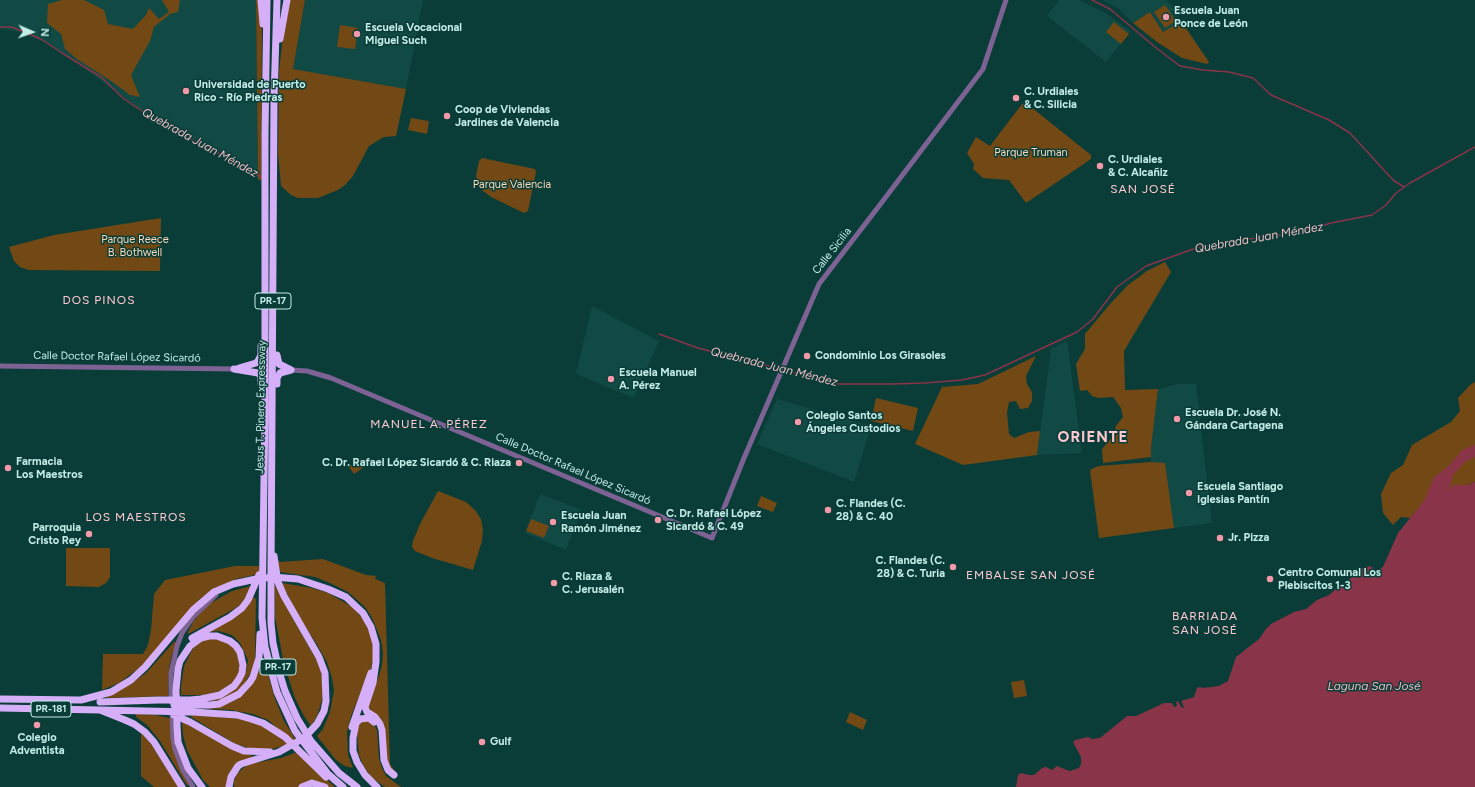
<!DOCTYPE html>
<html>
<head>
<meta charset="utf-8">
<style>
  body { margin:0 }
  #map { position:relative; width:1475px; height:787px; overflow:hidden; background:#0a3c38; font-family:Figtree,sans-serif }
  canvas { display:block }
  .north { position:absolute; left:12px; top:12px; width:40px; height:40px; -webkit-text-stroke:3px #0a3c38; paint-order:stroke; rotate:92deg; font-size:11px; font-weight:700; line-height:16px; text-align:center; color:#c3ece7 }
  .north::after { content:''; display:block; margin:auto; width:14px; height:18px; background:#c3ece7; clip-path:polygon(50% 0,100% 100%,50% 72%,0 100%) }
</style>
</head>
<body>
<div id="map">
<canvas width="1475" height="787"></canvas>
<div class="north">N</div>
</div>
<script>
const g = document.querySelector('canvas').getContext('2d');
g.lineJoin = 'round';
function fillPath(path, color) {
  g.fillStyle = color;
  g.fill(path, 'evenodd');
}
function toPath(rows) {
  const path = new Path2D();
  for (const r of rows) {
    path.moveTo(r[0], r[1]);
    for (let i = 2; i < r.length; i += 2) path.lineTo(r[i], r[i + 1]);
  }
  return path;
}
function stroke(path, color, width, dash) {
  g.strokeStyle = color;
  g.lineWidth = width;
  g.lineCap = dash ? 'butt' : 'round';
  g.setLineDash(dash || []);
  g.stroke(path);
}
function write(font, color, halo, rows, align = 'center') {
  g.font = font + ' Figtree,sans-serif';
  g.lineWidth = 3;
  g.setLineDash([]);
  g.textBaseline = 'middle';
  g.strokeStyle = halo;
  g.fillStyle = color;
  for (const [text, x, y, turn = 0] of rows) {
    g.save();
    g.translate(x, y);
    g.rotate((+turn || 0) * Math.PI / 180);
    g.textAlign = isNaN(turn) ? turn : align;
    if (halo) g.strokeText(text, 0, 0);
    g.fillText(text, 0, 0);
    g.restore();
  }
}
fillPath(toPath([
  [0,0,256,0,258,179,219,151,174,135,94,75,50,45,21,32,0,29],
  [305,0,423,0,406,89,293,69],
  [1059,0,1080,0,1107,14,1131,31,1106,62,1047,16],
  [1102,0,1167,0,1181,21,1163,32,1150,12,1133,23,1119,9],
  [592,306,659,341,634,398,576,374],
  [1067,341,1082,453,1037,455,1051,349],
  [1178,384,1196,384,1212,523,1174,528,1165,464,1151,462,1151,448,1158,389],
  [777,399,871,426,854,482,757,444],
  [540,494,582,510,566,550,525,533]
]), '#114945');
fillPath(toPath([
  [62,0,84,0,104,10,108,24,133,29,146,15,149,8,159,19,169,12,162,0,180,0,178,12,170,14,154,27,150,41,131,75,140,97,130,95,111,81,77,59,65,49,61,34,47,23,48,4],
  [256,0,260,0,260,1,262,32,261,181,258,179],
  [288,0,305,0,293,69,406,89,396,136,384,137,369,146,353,176,345,185,338,190,318,198,298,198,291,195,281,186,278,152,279,71,283,36],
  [1165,5,1176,21,1165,28,1154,12],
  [1150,12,1163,32,1181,21,1209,62,1207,64,1182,58,1157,42,1133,23],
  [1114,22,1129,34,1121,44,1106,32],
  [340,25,358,28,355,49,337,47],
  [1026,103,1091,155,1091,159,1026,203,1009,180,983,178,973,169,974,164,967,153,976,137,990,146,1022,104],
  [411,118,429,121,427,134,408,130],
  [482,158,535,169,536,172,528,211,524,213,491,197,483,191,478,183,476,176,479,161],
  [161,218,160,271,29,270,20,267,14,261,9,247,54,235],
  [1165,262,1171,272,1124,351,1125,390,1158,389,1151,448,1151,457,1103,463,1102,449,1113,436,1116,426,1123,417,1121,408,1113,397,1099,398,1092,396,1087,390,1080,391,1076,364,1085,349,1085,334,1110,304,1128,285,1147,271],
  [1036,356,1026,376,1027,384,1032,392,1032,401,1028,408,1020,409,1016,401,1009,402,1007,413,1009,434,1014,438,1029,432,1040,431,1037,455,963,465,915,444,942,387,978,384],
  [1475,382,1475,482,1467,485,1453,485,1449,493,1425,501,1410,518,1401,517,1393,525,1383,513,1381,494,1391,473,1403,465,1412,445,1451,422,1460,411,1458,398,1470,385],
  [876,398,918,408,913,431,871,421],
  [361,458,367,465,354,474,349,467],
  [1151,462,1165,463,1174,528,1099,538,1090,470,1098,466],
  [438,491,466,502,475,510,481,519,483,530,482,541,473,570,432,558,415,551,412,547,413,541,420,524],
  [761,496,777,503,773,512,757,506],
  [531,519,549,526,544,538,526,531],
  [66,548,110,548,110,577,106,583,99,587,66,586],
  [323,559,366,575,376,576,375,579,385,583,390,764,398,776,394,773,387,764,385,734,368,706,371,694,379,676,382,665,383,653,381,640,372,618,365,607,348,592,330,583,315,577,280,572,278,560,280,562],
  [235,566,259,566,259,574,236,579,211,591,200,599,143,665,119,683,102,690,103,654,143,654,148,645,151,630,154,594,165,580],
  [275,583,277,583,292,617,321,668,323,690,322,700,317,716,311,726,304,716,295,698,284,664,275,617],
  [282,583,312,588,328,593,344,602,354,608,364,621,372,637,374,657,371,668,351,716,347,732,348,755,353,768,345,766,336,760,317,736,323,729,330,712,334,691,332,678,327,662,316,643,296,612],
  [251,586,247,596,241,604,234,609,190,633,187,634,193,622,204,608,209,604,232,591],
  [253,597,256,599,255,659,253,668,245,683,238,691,221,700,212,701,211,700,239,684,246,672,248,660,240,643,232,635,219,631,206,632],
  [218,638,232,645,241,661,240,671,237,680,226,689,217,692,204,695,181,695,181,687,184,666,192,650,197,644,204,639],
  [175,641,176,644,172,655,169,668,168,696,107,698,107,697,135,681,147,672],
  [263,660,265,663,274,696,284,721,296,740,293,742,268,720,253,714,231,710,199,708,227,704,235,699,256,678],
  [1024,680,1027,696,1014,698,1011,682],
  [850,712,867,720,863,730,846,722],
  [136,714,155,715,170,718,191,787,186,784,160,741,147,725,136,717],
  [192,715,244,719,263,725,289,744,269,750,251,749,245,747,234,743,191,717,191,716],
  [366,720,374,725,377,730,379,759,382,768,386,776,401,787,385,787,371,777,363,765,359,755,357,734,359,723],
  [182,722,252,756,252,758,245,760,228,787,210,787,203,780,187,750,183,735],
  [141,732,149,741,179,787,154,787,141,776],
  [297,752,335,787,328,787,313,781,306,782,299,787,234,787,234,781,237,774,242,769,249,764,281,758]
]), '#724914');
fillPath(toPath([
  [1475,445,1475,457,1466,461,1453,475,1449,491,1453,485,1467,485,1475,482,1475,787,1016,787,1018,775,1021,773,1029,775,1034,775,1042,768,1046,767,1052,770,1057,766,1059,767,1070,771,1079,768,1081,764,1081,757,1073,742,1075,740,1088,737,1092,739,1100,738,1127,716,1136,716,1164,703,1172,703,1174,707,1177,706,1176,702,1178,701,1182,708,1184,707,1181,701,1194,697,1197,688,1200,687,1203,688,1219,686,1228,681,1236,657,1259,639,1266,629,1271,624,1294,612,1306,609,1317,600,1329,595,1336,589,1345,585,1347,587,1351,584,1349,579,1354,576,1359,568,1359,569,1370,566,1374,569,1378,570,1383,567,1398,533,1410,518,1424,501,1434,477,1450,465,1462,450]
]), '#8a3449');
stroke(toPath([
  [1092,0,1110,9,1155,47,1180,66,1203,70,1229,72,1253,78,1271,95,1329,120,1350,133,1393,180,1404,187],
  [0,27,12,27,41,39,62,53,101,77,124,99,163,125,218,153,263,178],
  [659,334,698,348,780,369],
  [784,370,836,384,892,384,925,383,962,380,985,375,1077,332,1093,319,1117,287,1146,266,1196,248,1219,243,1301,232,1331,223,1372,215,1386,205,1396,193,1410,183,1475,147]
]), '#8a3449', 1.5);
stroke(toPath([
  [0,366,234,369],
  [291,370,307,371,331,378,712,538,744,458,819,284,879,206,983,69,1006,0],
  [171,702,171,673,177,646,182,633,193,617,216,595],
  [172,712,173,738,175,749,183,770,193,787]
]), '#7d6394', 5);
stroke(toPath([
  [261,0,263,24],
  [267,0,265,133,265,409,262,618,265,647,277,692,295,731,328,774,343,787],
  [277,0,274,99,271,573,271,623,273,643,280,675,285,691,297,718,311,741,339,773,357,787],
  [280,39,287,0],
  [277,355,279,364,291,370],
  [239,368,256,363,258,361,261,355,261,346],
  [234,369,258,373,261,376,261,384],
  [277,384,277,378,280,373,291,370],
  [192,638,230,617,242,608,248,600,259,575],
  [0,699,81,700,111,692,131,680,145,667,193,610,214,592,233,584,256,579,273,577,298,579,328,589,346,597,363,613,371,627,376,644,376,662,373,683,365,707,367,712,375,717,380,724,382,730,384,760,388,770,394,775],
  [100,702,158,700,190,700,201,699,220,695,234,686,239,679,242,673,243,665,240,652,236,646,230,641,217,636,209,636,201,638,190,646,180,661,178,669,176,690,176,694,177,700,177,726,178,742,188,768,202,787],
  [174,705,209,705,219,704,239,694,250,682,253,677,259,658,260,634],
  [0,708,100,710,125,720,134,724,145,732,154,742,182,787],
  [100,710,193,712,237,715,251,719,263,723,285,737,326,777],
  [174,715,190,722,232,746,244,751,270,752],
  [374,722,369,718,360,719,356,723,353,738,353,751,357,762,365,775,377,787],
  [352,727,371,673],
  [229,787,231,777,238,766,241,764,279,752,304,738,317,724,324,711,326,701,325,673,319,657,284,596,278,582,274,556],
  [302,787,312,783,325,787]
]), '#d5aff7', 7);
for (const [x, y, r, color] of [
  [1166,17,4,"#f39aaa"],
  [357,34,4,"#f39aaa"],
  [186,91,4,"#f39aaa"],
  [1016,98,4,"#f39aaa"],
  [447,116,4,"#f39aaa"],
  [1100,166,4,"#f39aaa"],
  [807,356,4,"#f39aaa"],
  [611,379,4,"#f39aaa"],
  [1177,419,4,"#f39aaa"],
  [798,422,4,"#f39aaa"],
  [519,463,4,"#f39aaa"],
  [8,468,4,"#f39aaa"],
  [1189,493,4,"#f39aaa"],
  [828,510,4,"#f39aaa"],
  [658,520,4,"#f39aaa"],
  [553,522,4,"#f39aaa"],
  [89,534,4,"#f39aaa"],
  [1220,538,4,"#f39aaa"],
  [953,567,4,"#f39aaa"],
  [1270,579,4,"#f39aaa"],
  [554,583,4,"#f39aaa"],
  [37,725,4,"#f39aaa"],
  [482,742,4,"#f39aaa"]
]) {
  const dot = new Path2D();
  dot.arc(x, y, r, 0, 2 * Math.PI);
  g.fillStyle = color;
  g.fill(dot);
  stroke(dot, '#0a3c38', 1.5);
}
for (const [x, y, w] of [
  [273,301,36],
  [278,667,36],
  [51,709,40]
]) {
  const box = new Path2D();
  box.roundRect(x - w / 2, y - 8, w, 16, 3);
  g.fillStyle = '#0a3c38';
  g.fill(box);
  stroke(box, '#c3ece7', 1);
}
write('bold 10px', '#c3ece7', null, [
  ["PR-17",273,301],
  ["PR-17",278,667],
  ["PR-181",51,709]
]);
write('bold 11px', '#c3ece7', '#0a3c38', [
  ["Escuela Juan",1174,11],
  ["Ponce de León",1174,24],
  ["Escuela Vocacional",365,28],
  ["Miguel Such",365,41],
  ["Universidad de Puerto",194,85],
  ["Rico - Río Piedras",194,98],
  ["C. Urdiales",1024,92],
  ["& C. Silicia",1024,105],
  ["Coop de Viviendas",455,110],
  ["Jardines de Valencia",455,123],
  ["C. Urdiales",1108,160],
  ["& C. Alcañiz",1108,173],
  ["Condominio Los Girasoles",815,356],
  ["Escuela Manuel",619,373],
  ["A. Pérez",619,386],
  ["Escuela Dr. José N.",1185,413],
  ["Gándara Cartagena",1185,426],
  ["Colegio Santos",806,416],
  ["Ángeles Custodios",806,429],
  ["Farmacia",16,462],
  ["Los Maestros",16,475],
  ["C. Dr. Rafael López Sicardó & C. Riaza",511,463,"right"],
  ["Escuela Santiago",1197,487],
  ["Iglesias Pantín",1197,500],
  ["C. Flandes (C.",836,504],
  ["28) & C. 40",836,517],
  ["C. Dr. Rafael López",666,514],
  ["Sicardó & C. 49",666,527],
  ["Escuela Juan",561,516],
  ["Ramón Jiménez",561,529],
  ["Parroquia",81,528,"right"],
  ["Cristo Rey",81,541,"right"],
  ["Jr. Pizza",1228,538],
  ["C. Flandes (C.",945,561,"right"],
  ["28) & C. Turia",945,574,"right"],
  ["Centro Comunal Los",1278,573],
  ["Plebiscitos 1-3",1278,586],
  ["C. Riaza &",562,577],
  ["C. Jerusalén",562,590],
  ["Colegio",37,738,"center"],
  ["Adventista",37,751,"center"],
  ["Gulf",490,742]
], 'left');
write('11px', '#fcdab7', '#0a3c38', [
  ["Parque Truman",1031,153],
  ["Parque Valencia",512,185],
  ["Parque Reece",135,240],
  ["B. Bothwell",135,253]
]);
write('11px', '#c3ece7', '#0a3c38', [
  ["Calle Sicilia",832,251,-52],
  ["Calle Doctor Rafael López Sicardó",117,357,1],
  ["Jesus T. Pinero Expressway",261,407,-89],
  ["Calle Doctor Rafael López Sicardó",573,469,23]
]);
write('italic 12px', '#f1bec6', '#0a3c38', [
  ["Quebrada Juan Méndez",200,143,29],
  ["Quebrada Juan Méndez",1259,238,-10],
  ["Quebrada Juan Méndez",774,367,14],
  ["Laguna San José",1374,686]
]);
g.letterSpacing = '1px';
write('12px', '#fec9d1', '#0a3c38', [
  ["SAN JOSÉ",1143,189],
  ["DOS PINOS",99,300],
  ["MANUEL A. PÉREZ",429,424],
  ["LOS MAESTROS",136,517],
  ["EMBALSE SAN JOSÉ",1031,575],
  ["BARRIADA",1205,616],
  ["SAN JOSÉ",1205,630]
]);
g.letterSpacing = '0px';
g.letterSpacing = '1px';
write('bold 15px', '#fec9d1', '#0a3c38', [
  ["ORIENTE",1093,438]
]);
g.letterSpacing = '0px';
</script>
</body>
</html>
